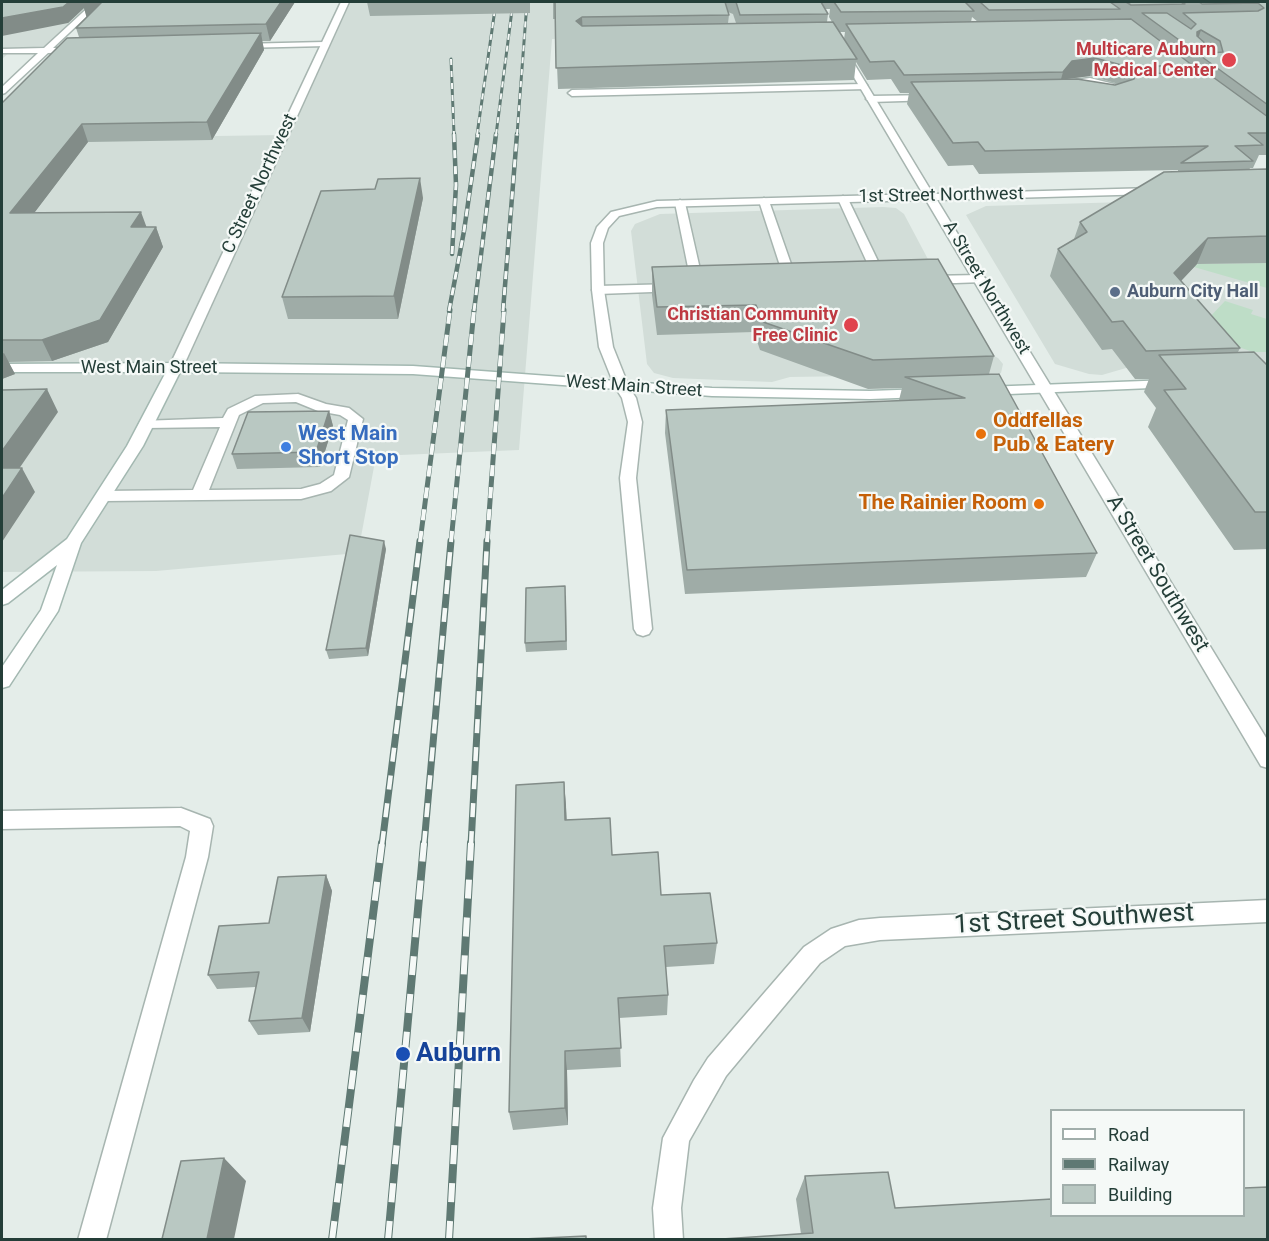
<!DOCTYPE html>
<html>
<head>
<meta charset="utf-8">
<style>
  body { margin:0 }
  #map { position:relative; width:1269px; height:1241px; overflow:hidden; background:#e4ede9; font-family:Roboto,sans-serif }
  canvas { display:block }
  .frame { position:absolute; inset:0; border:3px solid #243e38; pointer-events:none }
  .legend { position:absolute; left:1050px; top:1109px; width:195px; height:108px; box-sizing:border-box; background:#f5f9f7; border:2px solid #a1aeab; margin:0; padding:8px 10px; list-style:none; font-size:18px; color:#243e38 }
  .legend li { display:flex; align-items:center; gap:12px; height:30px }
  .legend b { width:30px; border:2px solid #a1aeab }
</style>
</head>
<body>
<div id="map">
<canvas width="1269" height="1241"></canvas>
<div class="frame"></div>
<ul class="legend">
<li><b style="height:8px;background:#fff"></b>Road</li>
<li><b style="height:8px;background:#5f7973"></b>Railway</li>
<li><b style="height:16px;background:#b9c8c2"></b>Building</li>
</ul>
</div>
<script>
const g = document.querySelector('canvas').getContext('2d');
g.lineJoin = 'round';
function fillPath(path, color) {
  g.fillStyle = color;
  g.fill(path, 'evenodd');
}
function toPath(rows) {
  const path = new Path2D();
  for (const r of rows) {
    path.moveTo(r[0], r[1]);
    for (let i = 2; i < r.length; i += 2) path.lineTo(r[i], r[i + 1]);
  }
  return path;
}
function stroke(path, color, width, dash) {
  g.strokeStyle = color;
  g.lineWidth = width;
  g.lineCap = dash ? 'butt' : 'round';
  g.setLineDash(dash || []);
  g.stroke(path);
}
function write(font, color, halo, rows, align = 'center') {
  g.font = font + ' Roboto,sans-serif';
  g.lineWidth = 4.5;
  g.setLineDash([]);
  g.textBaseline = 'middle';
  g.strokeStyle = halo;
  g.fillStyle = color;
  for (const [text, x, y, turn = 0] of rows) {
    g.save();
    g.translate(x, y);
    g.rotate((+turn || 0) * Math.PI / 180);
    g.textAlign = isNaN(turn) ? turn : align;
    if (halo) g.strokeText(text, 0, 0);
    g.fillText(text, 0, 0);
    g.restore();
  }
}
fillPath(toPath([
  [2,2,98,2,44,51,11,51,2,59],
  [345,2,793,2,791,35,552,39,519,450,376,456,358,553,156,571,2,572,2,245,87,138,282,135],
  [1267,198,1267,363,1126,368,1102,375,1089,374,1055,364,966,215,986,206],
  [883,207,896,208,904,214,974,346,998,358,1003,364,1001,373,987,380,854,376,790,377,772,382,673,378,654,373,647,364,631,231,635,224,660,214]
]), '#d2ddd8');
fillPath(toPath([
  [1267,263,1267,288,1194,267,1198,264],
  [1225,301,1253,310,1251,314,1267,319,1267,352,1253,352,1230,344,1208,319]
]), '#beddc7');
const service = toPath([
  [1090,78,1122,86,1127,92,1128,96,1112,103,1098,104,1073,99,1060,89,1067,81,1090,78],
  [1090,84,1116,90,1118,95,1098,98,1079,95,1069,88,1072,85,1090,84],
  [864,84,867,85,867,89,572,96,568,93,572,90,864,84],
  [932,95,935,96,935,100,871,102,866,99,871,96,932,95],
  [843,196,848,199,888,282,886,285,878,285,876,282,838,199,843,196],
  [764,198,769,201,798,284,796,287,788,287,786,284,759,201,764,198],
  [680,200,685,203,704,287,698,291,692,287,675,203,680,200],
  [980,275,986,279,984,282,927,284,921,280,927,276,980,275],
  [675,284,681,288,679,291,598,294,592,290,598,286,675,284],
  [622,383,627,384,636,398,642,422,636,478,652,629,649,634,643,636,637,634,634,629,620,478,628,422,622,398,615,387,622,383],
  [298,394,326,404,349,408,363,419,349,477,331,491,301,499,104,501,96,496,104,491,193,490,220,427,146,428,141,427,139,424,141,421,223,418,228,409,255,396,298,394],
  [296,402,318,411,340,415,348,420,334,475,320,484,301,489,209,490,239,415,263,403,296,402],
  [181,808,210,819,213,826,208,857,106,1240,78,1240,186,857,190,831,180,826,2,829,2,811,181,808],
  [1268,900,1268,922,880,940,845,946,820,963,726,1076,689,1141,681,1208,683,1240,655,1240,653,1208,663,1138,694,1080,708,1058,804,947,831,929,859,920,880,918,1268,900]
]);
const minor = toPath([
  [94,2,102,2,53,48,79,48,79,52,48,53,5,93,2,94,2,87,38,53,2,53,2,49,44,48,94,2],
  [324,42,327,42,327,46,239,48,235,46,239,44,324,42],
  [843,50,847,52,933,194,1153,188,1158,191,1153,194,937,200,1268,741,1268,768,1261,766,926,200,657,207,619,216,608,228,603,243,604,290,613,347,629,387,622,391,615,387,599,347,592,290,591,243,597,227,611,212,657,201,923,194,839,52,843,50]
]);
const tertiary = toPath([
  [341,2,349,2,183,367,181,370,171,370,169,367,341,2]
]);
const secondary = toPath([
  [176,363,413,366,712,388,870,391,924,389,931,393,924,397,870,399,712,396,413,374,180,372,143,446,81,543,58,611,9,686,2,688,2,667,41,610,57,565,8,603,2,605,2,590,67,539,127,446,166,372,2,372,2,364,176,363],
  [1170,380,1175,381,1177,384,1175,387,985,395,978,391,985,387,1170,380]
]);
stroke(service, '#a7b5b0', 3);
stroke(minor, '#a7b5b0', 3);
stroke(tertiary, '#a7b5b0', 3);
stroke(secondary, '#a3b8b1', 3);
fillPath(service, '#fff');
fillPath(minor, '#fff');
fillPath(tertiary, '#fff');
fillPath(secondary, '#fff');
const railFar4 = toPath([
  [451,59,454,135],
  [477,135,496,2],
  [496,135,513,2],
  [517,135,527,2]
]);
const railFar3 = toPath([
  [452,254,456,185,454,134],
  [449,311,464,231,478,134],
  [474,311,496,134],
  [503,311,517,134]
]);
const railFar2 = toPath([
  [420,542,450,310],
  [451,542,474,310],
  [487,542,504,310]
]);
const railFar1 = toPath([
  [382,845,420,541],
  [424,845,451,541],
  [471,845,487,541]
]);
const rail = toPath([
  [332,1240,382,843],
  [388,1240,424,843],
  [449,1240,471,843]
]);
stroke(railFar4, '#5f7973', 3);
stroke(railFar3, '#5f7973', 4.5);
stroke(railFar2, '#5f7973', 5);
stroke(railFar1, '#5f7973', 7);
stroke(rail, '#5f7973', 8);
stroke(railFar4, '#f5f9f7', 2, [6]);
stroke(railFar3, '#f5f9f7', 3, [8]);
stroke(railFar2, '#f5f9f7', 4, [11]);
stroke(railFar1, '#f5f9f7', 4.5, [14]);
stroke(rail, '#f5f9f7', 6, [19]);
fillPath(toPath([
  [2,2,295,2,270,41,262,41,264,50,212,140,88,142,34,213,146,227,156,227,163,247,108,342,52,361,8,362,15,374,2,379,2,103,79,37,76,28,87,17,84,8,68,23],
  [367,2,530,2,530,13,370,16],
  [553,2,1268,2,1268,155,1259,155,1253,168,1250,168,1249,170,1268,171,1268,263,1197,264,1181,281,1240,348,1238,352,1268,366,1268,549,1234,550,1148,427,1156,408,1144,392,1149,379,1135,379,1112,349,1102,350,1050,276,1058,249,1074,239,1080,222,1178,171,1178,170,979,174,973,165,948,166,907,104,909,93,900,93,891,79,867,80,856,62,854,80,558,89,555,19,553,19],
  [825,9,830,9,829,17,832,22,827,22,828,14],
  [728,12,733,14,736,23,728,23,729,15],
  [972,17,978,22,971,22],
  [839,32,845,32,844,39],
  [1192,65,1194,65,1191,73,1189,73],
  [1090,76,1119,84,1115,85,1066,79],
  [423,198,398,319,288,319,282,297],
  [652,267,994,356,989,374,1097,553,1086,577,685,594,665,433,666,410,901,401,899,400,902,388,868,389,760,350,754,332,657,335,652,295],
  [329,411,333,426,320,467,237,469,232,454],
  [386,549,368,656,329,659,326,650],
  [566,595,567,650,526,652,525,643],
  [564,782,567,820,661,895,717,943,714,964,666,967,668,995,667,1015,619,1018,621,1067,567,1070,568,1125,513,1130,509,1112],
  [326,875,332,891,310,1032,258,1035,249,1021,256,987,217,989,208,975],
  [805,1176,895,1208,1268,1187,801,1234,796,1199]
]), '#9faca7');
fillPath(toPath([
  [69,2,106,2,87,19,84,8,68,23,2,36,2,18],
  [281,2,295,2,270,41,266,24],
  [582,17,583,37,576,21],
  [1201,30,1196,45,1197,32],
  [261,33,264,50,212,140,207,122],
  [1095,58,1090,76,1067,79,1058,90,1063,72,1072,61],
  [82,124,88,142,19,233,10,213],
  [420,178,423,198,398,319,394,296],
  [141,212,148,231,131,227],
  [156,227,163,247,108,342,52,361,42,340],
  [1208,238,1197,264,1163,300,1174,273],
  [4,353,15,374,2,379,2,354],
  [47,389,58,412,3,492,2,490,2,451],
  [329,411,333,426,320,467,316,452],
  [22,468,35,492,2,542,2,498],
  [384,541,386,549,368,656,366,648],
  [564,782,566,805,567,843,565,820],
  [326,875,332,891,310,1032,302,1018],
  [565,1051,567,1070,568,1125,565,1108],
  [224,1158,246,1181,234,1239,207,1239]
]), '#828c88');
const building = toPath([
  [2,2,69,2,63,7,2,18,2,2],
  [102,2,281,2,266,24,76,28,102,2],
  [555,2,725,2,729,15,582,17,576,21,582,26,833,22,857,59,556,68,555,2],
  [736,2,821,2,828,14,740,15,736,2],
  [834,2,965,2,974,11,841,12,834,2],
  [980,2,1110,2,1120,9,989,10,980,2],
  [1126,2,1181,2,1185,4,1131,5,1126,2],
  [1199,2,1268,2,1268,105,1198,54,1223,52,1220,41,1201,30,1197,32,1197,36,1207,45,1186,45,1142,13,1167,13,1191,29,1196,24,1183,13,1258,11,1264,8,1258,3,1202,4,1199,2],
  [1131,19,1192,65,1129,67,1095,58,1072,61,1063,72,904,75,894,61,870,62,846,24,1131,19],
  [261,33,207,122,82,124,10,213,141,212,131,227,156,227,100,320,42,340,2,340,2,103,67,38,261,33],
  [1206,72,1268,117,1268,133,1248,133,1263,145,1235,146,1253,161,1181,163,1208,146,985,151,978,142,953,143,911,82,1077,79,1115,85,1134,79,1136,74,1206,72],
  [1266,169,1268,171,1268,236,1208,238,1174,273,1240,348,1146,351,1123,321,1112,322,1058,249,1087,232,1080,222,1164,172,1266,169],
  [420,178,394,296,282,297,321,191,375,189,378,179,420,178],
  [938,259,994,356,873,360,763,322,756,305,657,307,652,267,938,259],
  [1254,352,1268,366,1268,512,1255,512,1164,390,1186,389,1159,355,1254,352],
  [999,374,1097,553,687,570,666,410,965,398,905,377,999,374],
  [47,389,2,451,2,390,47,389],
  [329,411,316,452,232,454,248,412,329,411],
  [2,468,22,468,2,498,2,468],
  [350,535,384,541,366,648,326,650,350,535],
  [565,586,566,641,525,643,526,588,565,586],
  [564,782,565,820,610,818,612,855,658,852,661,895,710,893,717,943,664,946,668,995,618,998,621,1048,565,1051,565,1108,509,1112,516,785,564,782],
  [326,875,302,1018,249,1021,259,972,208,975,219,926,269,923,278,877,326,875],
  [224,1158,207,1239,162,1239,181,1161,224,1158],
  [888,1172,895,1208,1052,1199,1052,1215,1244,1215,1244,1188,1268,1187,1268,1239,722,1239,813,1233,805,1176,888,1172],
  [586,1236,586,1239,523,1239,586,1236]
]);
fillPath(building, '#b9c8c2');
stroke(building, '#828c88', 1.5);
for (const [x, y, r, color] of [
  [1229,60,8,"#e0444e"],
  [1115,292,6,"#5c6f8a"],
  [851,325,8,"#e0444e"],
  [981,434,6,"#e8710a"],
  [286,447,6,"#3f7fe0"],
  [1039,504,6,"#e8710a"],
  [403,1054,8,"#1a4fb4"]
]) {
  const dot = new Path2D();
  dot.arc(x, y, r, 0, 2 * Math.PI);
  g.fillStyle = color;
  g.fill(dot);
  stroke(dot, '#f5f9f7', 2);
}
write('bold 18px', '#be3a42', '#f5f9f7', [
  ["Multicare Auburn",1216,50],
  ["Medical Center",1216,71],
  ["Christian Community",838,315],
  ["Free Clinic",838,336]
], 'right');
write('18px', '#243e38', '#f5f9f7', [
  ["C Street Northwest",260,184,-65],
  ["1st Street Northwest",941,196,-1],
  ["A Street Northwest",986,288,59],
  ["West Main Street",149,368],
  ["West Main Street",634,387,4]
]);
write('bold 18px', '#4e5e75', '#f5f9f7', [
  ["Auburn City Hall",1127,292]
], 'left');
write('bold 21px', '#c56008', '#f5f9f7', [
  ["Oddfellas",993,422],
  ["Pub & Eatery",993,446],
  ["The Rainier Room",1027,504,"right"]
], 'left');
write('bold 21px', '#366cbe', '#f5f9f7', [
  ["West Main",298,435],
  ["Short Stop",298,459]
], 'left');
write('21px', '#243e38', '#f5f9f7', [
  ["A Street Southwest",1157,574,59]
]);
write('26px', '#243e38', '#f5f9f7', [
  ["1st Street Southwest",1074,920,-3]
]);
write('bold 26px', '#164399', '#f5f9f7', [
  ["Auburn",416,1054]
], 'left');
</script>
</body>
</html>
